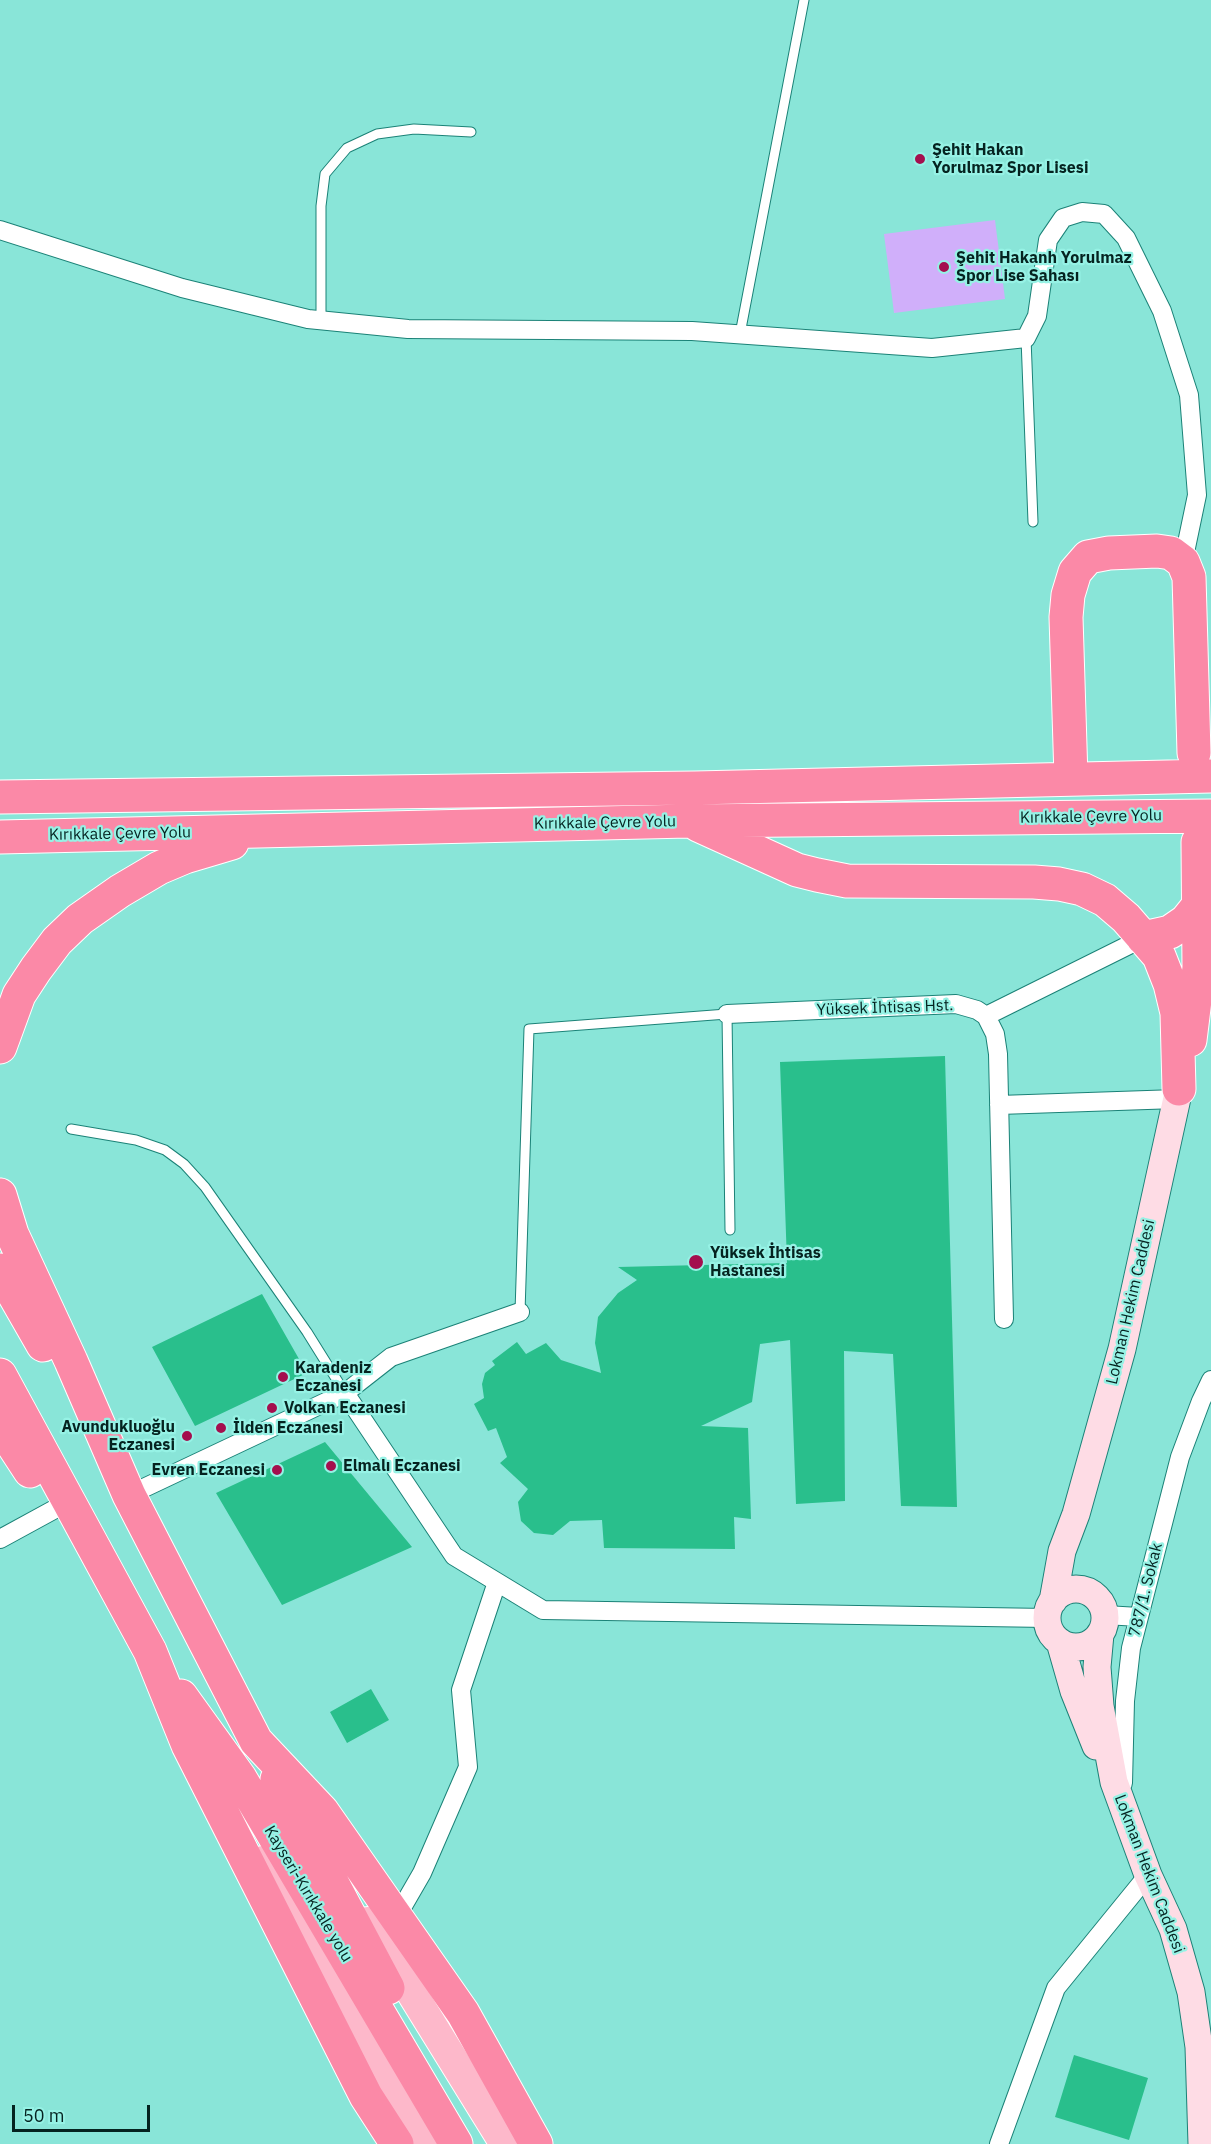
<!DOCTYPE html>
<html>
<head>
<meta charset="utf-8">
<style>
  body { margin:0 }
  #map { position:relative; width:1211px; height:2144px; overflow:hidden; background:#89e5d8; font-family:"IBM Plex Sans",sans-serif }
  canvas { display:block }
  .scale { position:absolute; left:12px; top:2105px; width:138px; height:27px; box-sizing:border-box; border:3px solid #052320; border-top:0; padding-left:8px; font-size:18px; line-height:21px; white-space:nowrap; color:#052320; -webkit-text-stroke:4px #96f2e5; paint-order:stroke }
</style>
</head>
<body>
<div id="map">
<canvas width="1211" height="2144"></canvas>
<div class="scale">50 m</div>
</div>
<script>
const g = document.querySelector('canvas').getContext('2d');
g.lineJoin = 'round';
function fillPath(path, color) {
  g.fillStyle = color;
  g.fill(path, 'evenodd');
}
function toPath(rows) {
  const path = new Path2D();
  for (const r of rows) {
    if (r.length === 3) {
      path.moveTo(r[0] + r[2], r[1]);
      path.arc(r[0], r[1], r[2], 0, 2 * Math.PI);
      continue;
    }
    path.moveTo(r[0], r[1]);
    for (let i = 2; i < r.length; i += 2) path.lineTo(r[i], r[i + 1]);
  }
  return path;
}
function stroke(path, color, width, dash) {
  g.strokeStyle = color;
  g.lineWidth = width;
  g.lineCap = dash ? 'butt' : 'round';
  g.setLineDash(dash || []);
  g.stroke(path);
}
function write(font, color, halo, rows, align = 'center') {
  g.font = font + ' "IBM Plex Sans",sans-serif';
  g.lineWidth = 4.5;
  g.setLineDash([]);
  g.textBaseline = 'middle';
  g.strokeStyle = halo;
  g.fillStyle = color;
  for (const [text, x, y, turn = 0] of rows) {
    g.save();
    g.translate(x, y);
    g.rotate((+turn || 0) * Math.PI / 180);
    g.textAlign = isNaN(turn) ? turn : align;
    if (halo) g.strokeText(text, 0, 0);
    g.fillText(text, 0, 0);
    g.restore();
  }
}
fillPath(toPath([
  [995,220,1005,299,894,313,884,234]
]), '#d0affa');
fillPath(toPath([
  [945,1056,957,1507,901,1506,893,1354,844,1351,845,1501,796,1504,790,1340,760,1344,752,1402,701,1426,748,1428,751,1519,734,1517,735,1549,604,1548,602,1520,570,1521,553,1535,534,1533,521,1521,518,1502,528,1489,500,1463,507,1457,496,1428,488,1431,474,1404,484,1398,482,1384,485,1373,495,1365,492,1361,517,1342,526,1354,546,1343,561,1360,601,1373,595,1343,598,1317,618,1293,637,1280,618,1267,787,1263,780,1062],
  [262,1294,307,1373,195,1426,152,1347],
  [325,1442,412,1547,282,1605,216,1493],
  [371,1689,389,1720,347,1743,330,1712],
  [1074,2055,1148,2078,1129,2140,1055,2117]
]), '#29bf8c');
const lane = toPath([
  [321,321,321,206,325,174,347,148,377,134,414,129,471,132],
  [740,334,804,0],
  [1026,338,1033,522],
  [71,1129,136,1140,165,1150,184,1164,205,1187,307,1332,345,1393],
  [520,1312,529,1029,727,1014,730,1230]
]);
const street = toPath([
  [0,230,182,288,308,319,408,329,692,331,932,348,1026,338,1037,316,1048,240,1063,218,1082,212,1104,214,1126,238,1162,311,1189,395,1197,495,1183,562],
  [727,1014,956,1004,977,1010,986,1016,995,1034,998,1054,1004,1319],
  [986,1016,1143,938],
  [999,1105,1177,1099],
  [345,1393,454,1556,543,1610,1047,1618],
  [129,1495,345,1393,391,1357,520,1312],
  [0,1539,55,1509],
  [1105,1615,1139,1617],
  [1123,1783,1125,1701,1131,1648,1180,1457,1201,1401,1211,1380],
  [396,1918,422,1873,468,1767,461,1690,497,1582],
  [999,2144,1056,1988,1148,1875]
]);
const secondary = toPath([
  [1076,1618,29],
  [1053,1601,1062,1551,1076,1514,1122,1349,1179,1089],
  [1100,1634,1097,1667,1100,1706,1114,1782,1148,1875,1173,1929,1191,1992,1199,2047,1202,2144],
  [1060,1642,1074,1691,1096,1746]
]);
const primary = toPath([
  [263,1861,427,2144],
  [368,1922,505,2144]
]);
const highway = toPath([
  [1071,778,1066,617,1068,595,1075,572,1088,557,1109,553,1157,551,1171,553,1183,562,1189,577,1194,753],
  [0,797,695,788,1211,776],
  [698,825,797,870,817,875,847,881,1034,882,1059,884,1082,889,1105,900,1126,918,1159,956,1170,984,1177,1013,1179,1089],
  [0,837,688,821,1211,816],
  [1143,938,1170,932,1186,921,1198,906],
  [1190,1040,1199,968,1198,842],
  [0,1047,19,995,36,969,57,941,80,919,120,891,159,868,185,857,232,843],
  [0,1195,12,1234,71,1361,129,1495,256,1741,322,1811,463,2013,536,2144],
  [0,1270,43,1345],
  [0,1375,150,1651,188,1745,366,2096,397,2144],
  [0,1425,30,1471],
  [181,1696,240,1778,456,2144],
  [277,1779,388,1988]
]);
stroke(lane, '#1b8277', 11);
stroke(street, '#1b8277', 20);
stroke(secondary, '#1b8277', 29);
stroke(primary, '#fff', 32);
stroke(highway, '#fff', 35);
stroke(lane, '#fff', 9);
stroke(street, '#fff', 18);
stroke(secondary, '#fedce5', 27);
stroke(primary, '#fdb8ca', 30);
stroke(highway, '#fb89a7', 33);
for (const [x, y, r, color] of [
  [920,159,6,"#a40f4e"],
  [944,267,6,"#a40f4e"],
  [696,1262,8,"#a40f4e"],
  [283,1377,6,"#a40f4e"],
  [272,1408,6,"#a40f4e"],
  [221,1428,6,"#a40f4e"],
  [187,1436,6,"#a40f4e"],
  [331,1466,6,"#a40f4e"],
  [277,1470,6,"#a40f4e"]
]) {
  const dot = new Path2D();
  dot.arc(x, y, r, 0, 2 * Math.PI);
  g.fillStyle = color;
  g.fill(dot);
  stroke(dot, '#96f2e5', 2);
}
write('bold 16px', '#052320', '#96f2e5', [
  ["Şehit Hakan",932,150],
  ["Yorulmaz Spor Lisesi",932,168],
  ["Şehit Hakanh Yorulmaz",956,258],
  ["Spor Lise Sahası",956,276],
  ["Yüksek İhtisas",710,1253],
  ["Hastanesi",710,1271],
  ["Karadeniz",295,1368],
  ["Eczanesi",295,1386],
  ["Volkan Eczanesi",284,1408],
  ["Avundukluoğlu",175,1427,"right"],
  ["Eczanesi",175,1445,"right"],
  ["İlden Eczanesi",233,1428],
  ["Elmalı Eczanesi",343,1466],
  ["Evren Eczanesi",265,1470,"right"]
], 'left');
write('16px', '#052320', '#96f2e5', [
  ["Kırıkkale Çevre Yolu",1091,817,-1],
  ["Kırıkkale Çevre Yolu",605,823,-1],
  ["Kırıkkale Çevre Yolu",120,834,-1],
  ["Yüksek İhtisas Hst.",885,1008,-2],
  ["Lokman Hekim Caddesi",1131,1302,-77],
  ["787/1. Sokak",1146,1590,-76],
  ["Lokman Hekim Caddesi",1149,1874,69],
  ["Kayseri-Kırıkkale yolu",308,1894,59]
]);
</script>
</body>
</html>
